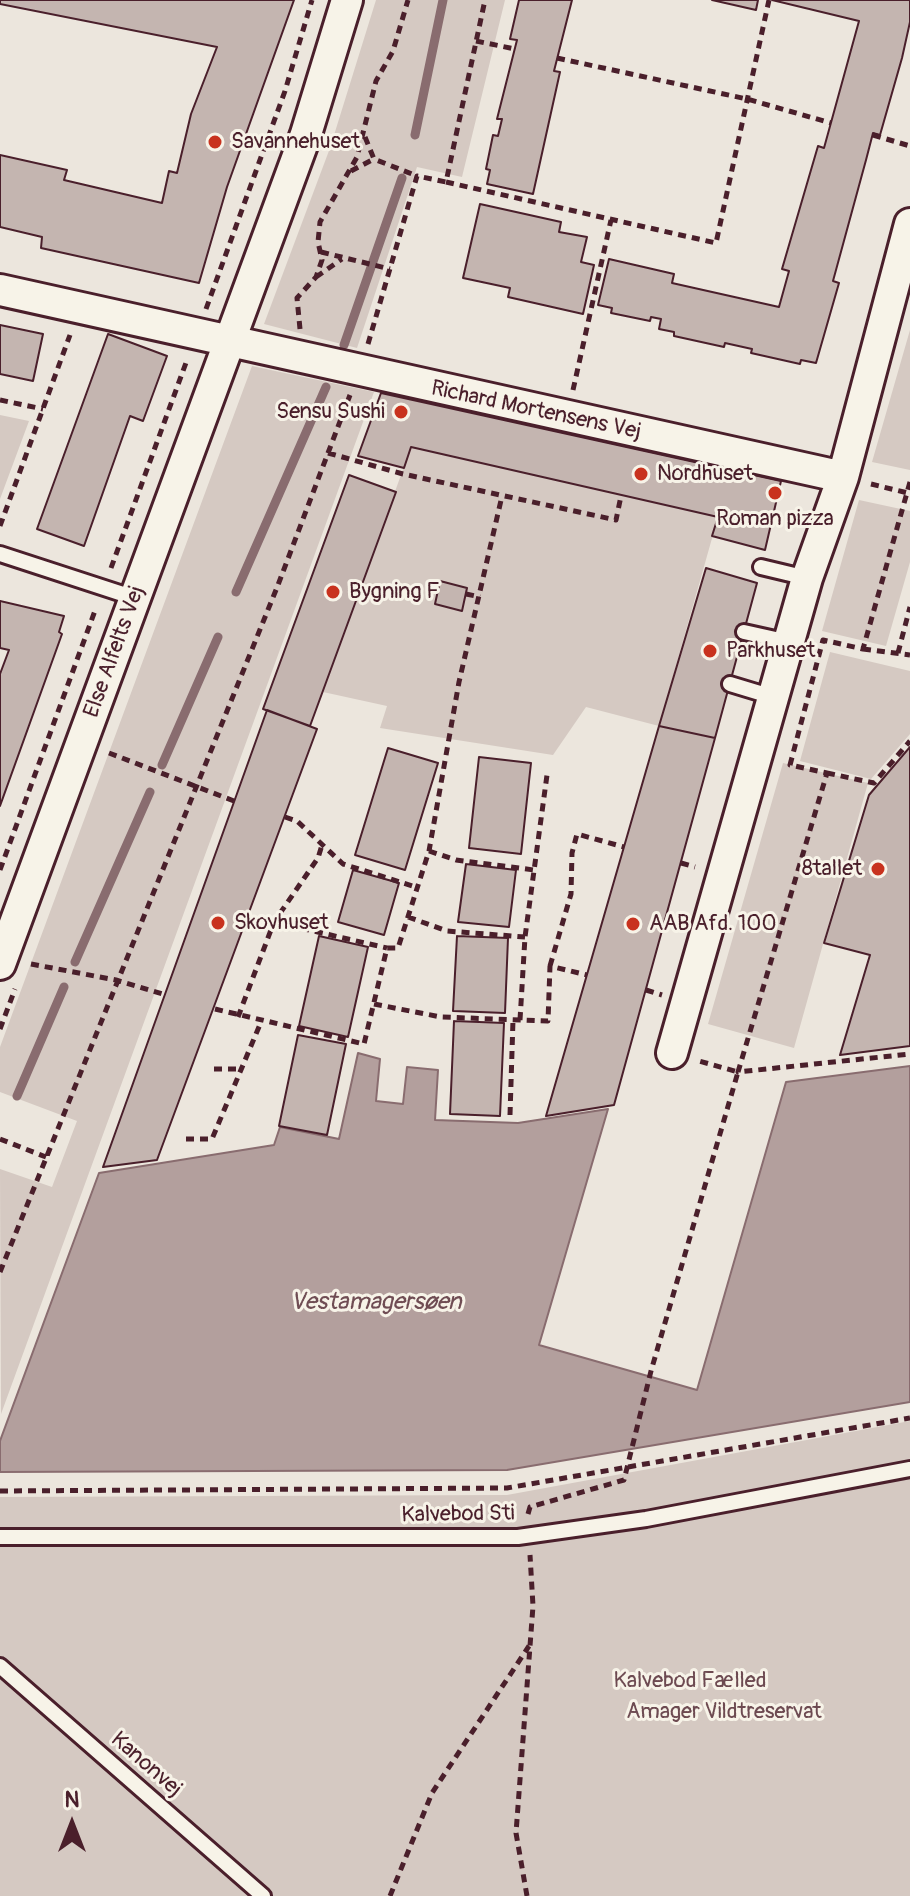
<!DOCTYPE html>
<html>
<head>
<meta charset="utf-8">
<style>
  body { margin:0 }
  #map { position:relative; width:910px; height:1896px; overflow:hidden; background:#ece6dd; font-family:Pangolin,sans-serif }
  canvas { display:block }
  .north { position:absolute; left:32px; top:1784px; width:80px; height:80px; -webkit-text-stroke:6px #f7f3e8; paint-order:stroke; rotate:0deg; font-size:22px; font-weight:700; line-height:32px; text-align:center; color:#4a1f2b }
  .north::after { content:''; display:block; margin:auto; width:28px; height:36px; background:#4a1f2b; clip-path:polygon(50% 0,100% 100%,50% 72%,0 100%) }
</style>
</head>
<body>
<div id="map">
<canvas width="910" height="1896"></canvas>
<div class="north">N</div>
</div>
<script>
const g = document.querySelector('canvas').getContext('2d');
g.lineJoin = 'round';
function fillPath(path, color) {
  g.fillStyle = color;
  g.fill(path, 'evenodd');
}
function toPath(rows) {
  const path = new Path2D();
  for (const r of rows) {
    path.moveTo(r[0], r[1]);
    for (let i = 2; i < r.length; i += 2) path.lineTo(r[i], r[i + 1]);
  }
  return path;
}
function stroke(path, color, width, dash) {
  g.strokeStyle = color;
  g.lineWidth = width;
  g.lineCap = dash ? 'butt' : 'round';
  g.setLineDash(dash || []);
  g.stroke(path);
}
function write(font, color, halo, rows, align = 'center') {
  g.font = font + ' Pangolin,sans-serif';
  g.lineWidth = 6;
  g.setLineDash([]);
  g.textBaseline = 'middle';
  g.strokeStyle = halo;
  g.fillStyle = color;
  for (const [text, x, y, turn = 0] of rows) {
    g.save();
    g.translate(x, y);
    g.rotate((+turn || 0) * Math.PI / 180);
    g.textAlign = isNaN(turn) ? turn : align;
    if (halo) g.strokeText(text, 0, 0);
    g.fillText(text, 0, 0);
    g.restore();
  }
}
fillPath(toPath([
  [376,0,505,0,462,177,417,167,357,348,264,324,330,148],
  [910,330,910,470,872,462],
  [252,366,374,392,1,1414,0,1169,52,1187,77,1121,0,1092,0,1047],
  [0,415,29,421,0,499],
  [411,447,718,517,659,726,586,707,553,755,380,728,387,706,323,692],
  [859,500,910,511,910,562,886,646,822,631],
  [830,652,910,671,910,734,871,779,800,761],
  [783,763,868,783,794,1048,708,1024],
  [910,1421,910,1896,0,1896,0,1497,507,1495]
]), '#d5c9c2');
const water = toPath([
  [358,1053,380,1059,376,1101,403,1104,407,1067,438,1070,435,1120,518,1123,608,1109,539,1345,697,1390,786,1082,910,1066,910,1402,507,1470,0,1472,0,1441,99,1173,274,1145,280,1127,339,1139,358,1053]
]);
fillPath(water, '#b39f9d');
stroke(water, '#896c6f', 2);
stroke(toPath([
  [415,135,443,0],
  [344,345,402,178],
  [236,592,326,387],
  [162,765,218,637],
  [75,962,150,792],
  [17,1096,64,987]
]), '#896c6f', 9);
const building = toPath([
  [0,0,294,0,227,187,199,283,41,248,42,237,0,227,0,155,67,170,64,180,162,203,169,171,177,173,191,114,217,47,0,4,0,0],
  [519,0,572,0,554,71,560,72,533,194,487,184,490,170,486,169,493,135,498,136,502,119,497,119,517,40,510,39,519,0],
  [712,0,758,0,756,10,712,0],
  [772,0,910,0,910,22,902,58,880,135,873,133,866,160,833,281,839,283,816,363,801,360,800,364,751,353,752,349,725,343,724,347,674,336,674,332,659,329,661,319,651,317,650,321,611,313,612,308,598,305,609,259,674,274,672,283,779,307,789,271,782,269,818,146,824,148,859,21,772,0],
  [480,204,561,222,559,232,587,237,581,262,594,265,583,314,508,297,510,288,463,278,480,204],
  [0,325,43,334,33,381,0,374,0,325],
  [108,334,167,356,143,421,130,416,84,546,37,529,108,334],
  [381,393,781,481,765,550,712,536,718,517,411,447,404,468,358,456,381,393],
  [349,475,396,492,310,726,263,709,349,475],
  [706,568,757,583,715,738,659,726,706,568],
  [440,581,467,588,462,611,435,604,440,581],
  [0,601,64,616,59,632,62,634,0,806,0,674,9,650,0,648,0,601],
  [267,710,317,729,157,1160,103,1167,267,710],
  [659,726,715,738,614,1105,546,1116,659,726],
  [910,747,910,1046,840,1055,870,955,824,943,869,795,910,747],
  [388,748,438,763,405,870,355,855,388,748],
  [479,757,531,763,521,854,469,848,479,757],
  [466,864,516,870,509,927,458,922,466,864],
  [353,870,399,883,384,935,338,922,353,870],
  [319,936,368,947,348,1037,299,1026,319,936],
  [457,936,508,938,505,1013,453,1011,457,936],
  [454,1021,504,1023,500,1116,450,1114,454,1021],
  [298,1035,346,1044,327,1135,279,1126,298,1035]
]);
fillPath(building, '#c4b5b0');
stroke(building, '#4a1f2b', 2);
const lane = toPath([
  [0,554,135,598],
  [761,567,807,578],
  [744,632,789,642],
  [730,684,773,697],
  [0,1537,518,1537,646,1519,910,1469],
  [0,1666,263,1896]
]);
const street = toPath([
  [0,290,843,477],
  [0,964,306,134,347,0],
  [672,1053,807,578,843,477,910,224]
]);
stroke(lane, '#4a1f2b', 20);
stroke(street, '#4a1f2b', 36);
stroke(toPath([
  [476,41,515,49],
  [557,58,747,99,831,123],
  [873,135,910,146],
  [365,137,374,159,417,176],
  [351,171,374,159],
  [446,182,716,243,769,0],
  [321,252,390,269],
  [316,277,342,259],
  [206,309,285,91,312,0],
  [300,329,297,298,316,277,322,260,318,242,320,222,357,157,376,81,393,51,408,0],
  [368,344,417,176,446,182,485,0],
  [573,390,611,220],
  [0,400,43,409],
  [328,453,403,474,616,520,621,496],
  [910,482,863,649,823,640,790,765,827,773,738,1072,910,1054],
  [871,484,908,493],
  [0,526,70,335],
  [111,568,187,360],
  [466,594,480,597],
  [863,649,910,655],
  [898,653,910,607],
  [109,753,234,801],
  [827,773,874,783,910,741],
  [285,817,297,821,343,864,419,888],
  [429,851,456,860,534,870],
  [681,863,695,867],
  [0,870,96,608],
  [408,917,447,931,525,937],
  [274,922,387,948],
  [31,964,116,980,163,994],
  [550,966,571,894,572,853,577,834,624,847],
  [646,990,662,995],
  [374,1004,441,1017,548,1021,550,966,587,975],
  [215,1009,364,1044,387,948,398,948,429,851,459,682,502,496],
  [238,1017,274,922,318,858,322,845],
  [520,1020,525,937,547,775],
  [0,1029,15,989],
  [214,1069,242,1069],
  [510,1115,513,1020],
  [0,1139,46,1157],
  [186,1139,212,1139,261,1022],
  [0,1272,278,585,350,395],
  [0,1491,507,1488,910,1418],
  [528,1514,530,1507,624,1480,651,1371,738,1072,699,1061],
  [390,1896,432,1793,529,1646],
  [527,1896,516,1833,533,1606,530,1555]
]), '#4a1f2b', 5, [8, 6]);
stroke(lane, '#f7f3e8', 14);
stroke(street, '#f7f3e8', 30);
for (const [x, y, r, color] of [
  [215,142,8,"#c8321e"],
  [401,412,8,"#c8321e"],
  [641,474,8,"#c8321e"],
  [775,493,8,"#c8321e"],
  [333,592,8,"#c8321e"],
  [710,651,8,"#c8321e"],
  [878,869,8,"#c8321e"],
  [218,923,8,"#c8321e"],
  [633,924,8,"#c8321e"]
]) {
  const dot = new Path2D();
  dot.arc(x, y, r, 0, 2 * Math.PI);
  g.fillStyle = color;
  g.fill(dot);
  stroke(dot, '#f7f3e8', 3);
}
write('22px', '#4a1f2b', '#f7f3e8', [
  ["Savannehuset",231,142],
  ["Sensu Sushi",385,412,"right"],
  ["Nordhuset",657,474],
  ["Roman pizza",775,519,"center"],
  ["Bygning F",349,592],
  ["Parkhuset",726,651],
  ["8tallet",862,869,"right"],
  ["Skovhuset",234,923],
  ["AAB Afd. 100",649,924]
], 'left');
write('22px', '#4a1f2b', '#f7f3e8', [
  ["Richard Mortensens Vej",536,411,12],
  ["Else Alfelts Vej",115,652,-70],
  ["Kalvebod Sti",458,1515,-1],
  ["Kanonvej",146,1765,41]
]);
write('22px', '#6d4a51', '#f7f3e8', [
  ["Kalvebod Fælled",690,1681],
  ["Amager Vildtreservat",724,1712]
]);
write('italic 24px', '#6f4c53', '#f7f3e8', [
  ["Vestamagersøen",376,1303]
]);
</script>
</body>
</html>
